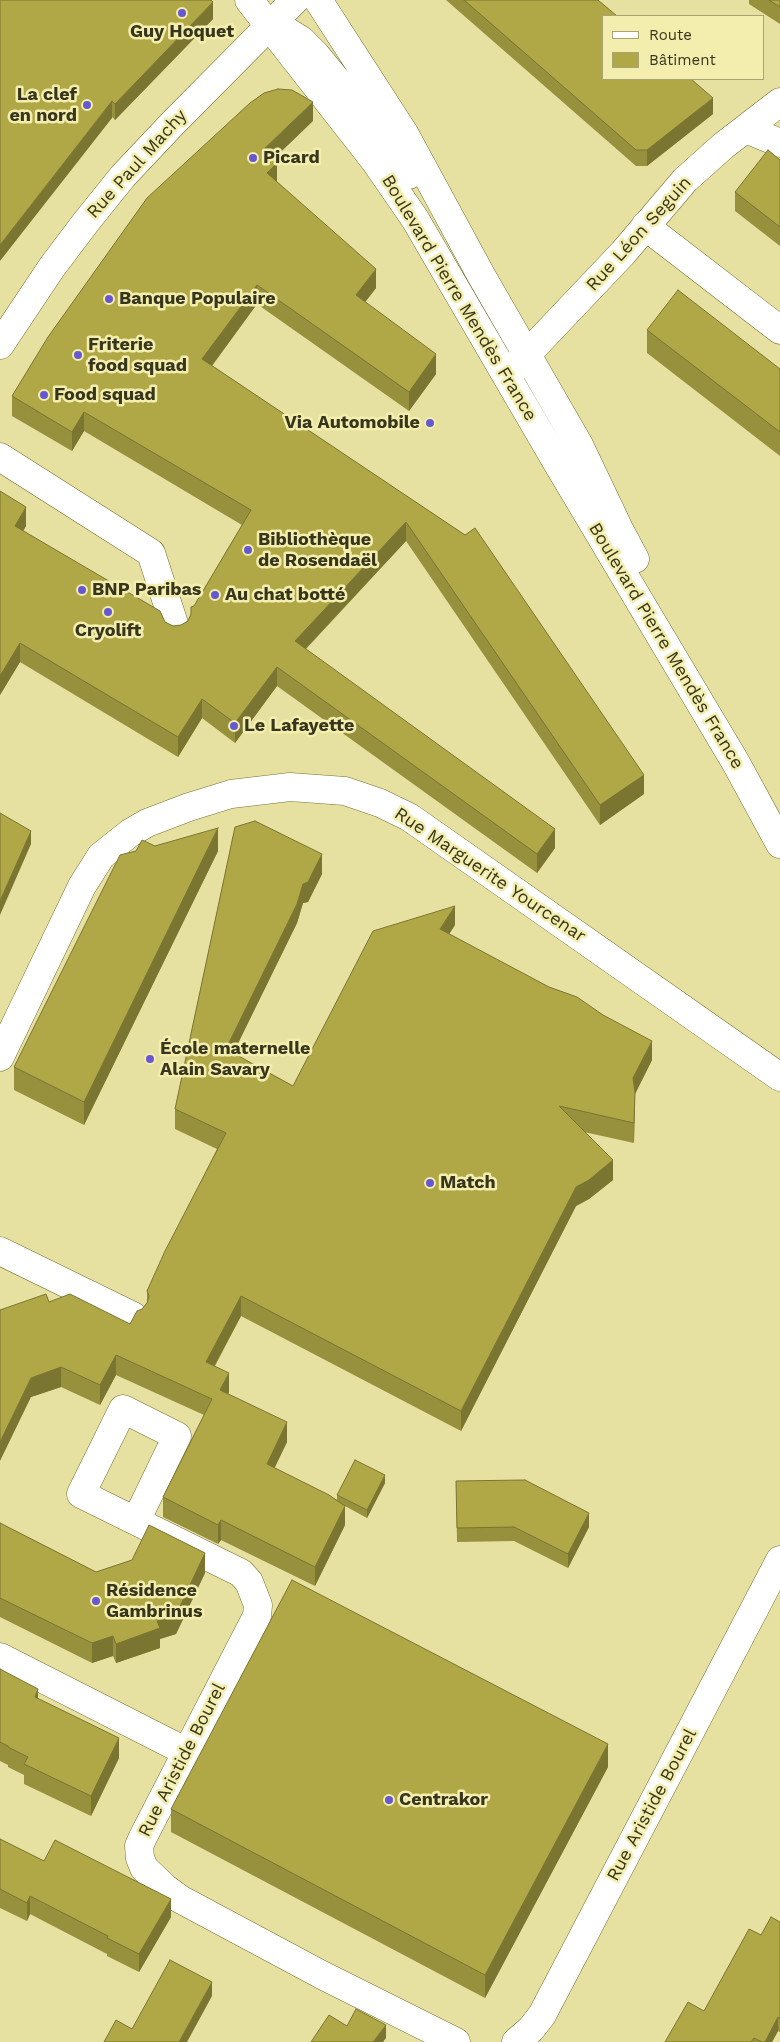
<!DOCTYPE html>
<html>
<head>
<meta charset="utf-8">
<style>
  body { margin:0 }
  #map { position:relative; width:780px; height:2042px; overflow:hidden; background:#e6e0a1; font-family:"Work Sans",sans-serif }
  canvas { display:block }
  .legend { position:absolute; left:602px; top:15px; width:162px; height:65px; box-sizing:border-box; background:#f3eeae; border:1px solid #a8a473; margin:0; padding:6px 9px; list-style:none; font-size:15px; color:#37351b }
  .legend li { display:flex; align-items:center; gap:10px; height:25px }
  .legend b { width:25px; border:1px solid #a8a473 }
</style>
</head>
<body>
<div id="map">
<canvas width="780" height="2042"></canvas>
<ul class="legend">
<li><b style="height:6px;background:#fff"></b>Route</li>
<li><b style="height:14px;background:#b0a747"></b>Bâtiment</li>
</ul>
</div>
<script>
const g = document.querySelector('canvas').getContext('2d');
g.lineJoin = 'round';
function toPath(rows) {
  const path = new Path2D();
  for (const r of rows) {
    path.moveTo(r[0], r[1]);
    for (let i = 2; i < r.length; i += 2) path.lineTo(r[i], r[i + 1]);
  }
  return path;
}
function stroke(path, color, width, dash) {
  g.strokeStyle = color;
  g.lineWidth = width;
  g.lineCap = dash ? 'butt' : 'round';
  g.setLineDash(dash || []);
  g.stroke(path);
}
function fillPath(path, color) {
  g.fillStyle = color;
  g.fill(path, 'evenodd');
}
function write(font, color, halo, rows, align = 'center') {
  g.font = font + ' "Work Sans",sans-serif';
  g.lineWidth = 5;
  g.setLineDash([]);
  g.textBaseline = 'middle';
  g.strokeStyle = halo;
  g.fillStyle = color;
  for (const [text, x, y, turn = 0] of rows) {
    g.save();
    g.translate(x, y);
    g.rotate((+turn || 0) * Math.PI / 180);
    g.textAlign = isNaN(turn) ? turn : align;
    if (halo) g.strokeText(text, 0, 0);
    g.fillText(text, 0, 0);
    g.restore();
  }
}
const minor = toPath([
  [746,129,780,143],
  [645,226,780,330],
  [0,345,52,267,86,222,123,176,174,122,295,0],
  [511,371,623,253,685,180,723,146,780,102],
  [0,457,151,553,176,630],
  [0,1057,82,886,101,856,130,833,147,823,189,807,231,794,290,787,345,791,380,803,409,817,780,1077],
  [0,1251,133,1316],
  [136,1521,177,1436,123,1409,81,1494,241,1573,249,1582,258,1605,257,1616,143,1837,139,1846,140,1858,144,1868,165,1888,180,1899,322,1975,456,2042],
  [0,1657,185,1751],
  [516,2042,531,2029,542,2015,780,1560]
]);
const major = toPath([
  [249,0,375,161,415,219,556,461,736,763,780,844],
  [318,0,404,133,481,275,579,445,619,529,635,559],
  [285,30,301,40,316,55,366,116,409,175]
]);
stroke(minor, '#787235', 29);
stroke(major, '#787235', 29);
stroke(minor, '#fff', 28);
stroke(major, '#fff', 28);
fillPath(toPath([
  [0,0,213,19,115,120],
  [446,0,598,0,713,114,647,166,636,166],
  [749,0,780,0,780,24,749,4],
  [313,121,273,159,277,182,376,288,365,302,436,374,409,411,257,304,212,366,465,535,644,794,600,825,406,541,306,649,555,848,537,873,277,686,235,743,202,718,178,757,20,662,0,695,0,491,26,526,23,531,165,622,173,626,181,625,188,621,194,606,242,525,84,431,72,451,12,416,12,396],
  [780,160,780,246,735,211,735,192],
  [647,330,780,369,780,456,647,353],
  [235,827,322,874,308,902,303,903,297,923,233,1053,293,1086,455,925,449,934,652,1060,635,1094,634,1143,584,1132,613,1180,589,1199,576,1206,461,1431,241,1316,215,1366,229,1392,228,1394,287,1442,274,1468,337,1500,337,1495,385,1483,367,1518,345,1506,345,1525,315,1586,221,1540,218,1544,163,1517,163,1497,204,1415,116,1375,100,1405,61,1387,31,1397,49,1302,130,1324,147,1303,147,1291,217,1149,175,1129,175,1109],
  [155,846,218,851,84,1125,14,1090,14,1067],
  [456,1481,589,1527,568,1568,514,1541,457,1542],
  [0,1523,96,1572,205,1573,176,1634,160,1639,160,1648,116,1663,113,1656,92,1663,0,1617],
  [0,1669,38,1699,119,1758,91,1816,24,1784,24,1775,8,1767,8,1765,0,1761],
  [608,1767,485,1998,171,1832,171,1809],
  [0,1839,44,1861,171,1917,139,1972,107,1956,107,1954,30,1914,27,1921,0,1908],
  [780,1922,780,2032,778,2031,772,2042,665,2042,704,2011,761,1935]
]), '#97903d');
fillPath(toPath([
  [213,2,213,19,115,120,115,104],
  [713,98,713,114,647,166,647,150],
  [112,101,112,118,0,261,0,245],
  [313,102,313,121,264,168,264,149],
  [277,163,277,182,267,173],
  [376,269,376,288,356,314,356,295],
  [257,285,257,304,202,379,202,359],
  [436,354,436,374,409,411,409,392],
  [84,412,84,431,72,451,72,432],
  [26,507,26,526,15,545,15,526],
  [406,522,406,541,295,660,295,641],
  [20,643,20,662,0,695,0,676],
  [277,667,277,686,235,743,235,723],
  [202,699,202,718,178,757,178,737],
  [644,775,644,794,600,825,600,805],
  [218,828,218,851,84,1125,84,1102],
  [555,829,555,848,537,873,537,854],
  [31,831,31,844,0,915,0,901],
  [322,854,322,874,308,902,303,903,297,923,226,1068,226,1049,303,884],
  [455,906,455,925,440,948,440,929],
  [652,1041,652,1060,635,1094,634,1143,633,1078],
  [613,1160,613,1180,589,1199,576,1206,461,1431,461,1411,576,1187],
  [241,1296,241,1316,206,1381,206,1362],
  [116,1355,116,1375,100,1405,100,1385],
  [61,1367,61,1387,31,1397,0,1461,0,1442,31,1378],
  [229,1373,229,1392,220,1410,220,1390],
  [287,1422,287,1442,267,1484,267,1464],
  [385,1475,385,1483,367,1518,367,1510],
  [345,1506,345,1525,315,1586,315,1567],
  [589,1513,589,1527,568,1568,568,1554],
  [221,1520,221,1540,218,1544,218,1525],
  [205,1553,205,1573,176,1634,160,1639,160,1648,116,1663,116,1644,157,1621],
  [113,1636,113,1656,92,1663,92,1643],
  [38,1689,38,1708,35,1697],
  [119,1738,119,1758,91,1816,91,1796],
  [608,1744,608,1767,485,1998,485,1975],
  [30,1896,30,1914,27,1921,27,1903],
  [171,1899,171,1917,139,1972,139,1954],
  [212,1982,212,1996,187,2042,179,2042],
  [778,2017,778,2031,772,2042,765,2042],
  [386,2025,386,2038,383,2042,373,2042]
]), '#7b7532');
const building = toPath([
  [0,0,211,0,213,2,115,104,112,101,0,245,0,0],
  [464,0,598,0,617,16,604,16,604,79,691,79,713,98,647,150,636,150,464,0],
  [769,0,780,0,780,7,769,0],
  [278,89,292,90,313,102,264,149,277,163,267,173,376,269,356,295,436,354,409,392,257,285,202,359,465,535,475,528,644,775,600,805,406,522,295,641,555,829,537,854,277,667,235,723,202,699,178,737,20,643,0,676,0,491,26,507,15,526,160,611,165,622,173,626,181,625,188,621,191,614,191,607,194,606,251,510,84,412,72,432,12,396,48,337,147,198,250,103,264,93,278,89],
  [768,150,780,160,780,227,735,192,768,150],
  [678,290,780,369,780,432,647,330,678,290],
  [0,813,31,831,0,901,0,813],
  [255,821,322,854,308,882,303,884,297,904,226,1049,262,1069,293,1086,373,931,455,906,440,929,549,987,577,997,603,1015,652,1041,633,1078,635,1092,634,1123,559,1106,613,1160,589,1180,576,1187,461,1411,241,1296,206,1362,229,1373,220,1390,287,1422,267,1464,329,1495,345,1506,315,1567,221,1520,218,1525,163,1497,212,1399,116,1355,100,1385,61,1367,31,1378,0,1442,0,1310,46,1294,49,1302,70,1294,130,1324,137,1311,142,1309,147,1303,149,1296,147,1291,165,1251,226,1133,175,1109,235,827,255,821],
  [218,828,84,1102,14,1067,120,855,136,851,142,840,155,846,218,828],
  [355,1460,385,1475,367,1510,337,1495,355,1460],
  [525,1480,589,1513,568,1554,514,1527,457,1528,456,1481,525,1480],
  [0,1523,96,1572,132,1560,149,1525,205,1553,176,1615,157,1621,160,1628,116,1644,113,1636,92,1643,0,1598,0,1523],
  [292,1580,608,1744,485,1975,171,1809,292,1580],
  [0,1669,38,1689,35,1697,119,1738,91,1796,24,1764,28,1757,8,1747,8,1746,0,1742,0,1669],
  [0,1839,44,1861,55,1840,171,1899,139,1954,107,1938,108,1936,30,1896,27,1903,0,1889,0,1839],
  [771,1917,780,1922,780,2019,778,2017,765,2042,762,2042,754,2038,751,2042,665,2042,688,2002,704,2011,749,1929,761,1935,771,1917],
  [170,1960,212,1982,179,2042,104,2042,116,2020,132,2029,170,1960],
  [356,2009,386,2025,373,2042,311,2042,329,2015,347,2026,356,2009]
]);
fillPath(building, '#b0a747');
stroke(building, '#7b7532', 1);
for (const [x, y, r, color] of [
  [182,13,5,"#6658d1"],
  [87,105,5,"#6658d1"],
  [253,158,5,"#6658d1"],
  [109,299,5,"#6658d1"],
  [78,355,5,"#6658d1"],
  [44,395,5,"#6658d1"],
  [430,423,5,"#6658d1"],
  [248,550,5,"#6658d1"],
  [82,590,5,"#6658d1"],
  [215,595,5,"#6658d1"],
  [108,612,5,"#6658d1"],
  [234,726,5,"#6658d1"],
  [150,1059,5,"#6658d1"],
  [430,1183,5,"#6658d1"],
  [96,1601,5,"#6658d1"],
  [389,1800,5,"#6658d1"]
]) {
  const dot = new Path2D();
  dot.arc(x, y, r, 0, 2 * Math.PI);
  g.fillStyle = color;
  g.fill(dot);
  stroke(dot, '#f3eeae', 2);
}
write('bold 18px', '#37351b', '#f3eeae', [
  ["Guy Hoquet",182,32,"center"],
  ["La clef",77,95,"right"],
  ["en nord",77,116,"right"],
  ["Picard",263,158],
  ["Banque Populaire",119,299],
  ["Friterie",88,345],
  ["food squad",88,366],
  ["Food squad",54,395],
  ["Via Automobile",420,423,"right"],
  ["Bibliothèque",258,540],
  ["de Rosendaël",258,561],
  ["BNP Paribas",92,590],
  ["Au chat botté",225,595],
  ["Cryolift",108,631,"center"],
  ["Le Lafayette",244,726],
  ["École maternelle",160,1049],
  ["Alain Savary",160,1070],
  ["Match",440,1183],
  ["Résidence",106,1591],
  ["Gambrinus",106,1612],
  ["Centrakor",399,1800]
], 'left');
write('18px', '#37351b', '#f3eeae', [
  ["Rue Paul Machy",137,164,-48],
  ["Rue Léon Seguin",639,234,-48],
  ["Boulevard Pierre Mendès France",459,298,59],
  ["Boulevard Pierre Mendès France",666,646,59],
  ["Rue Marguerite Yourcenar",490,875,34],
  ["Rue Aristide Bourel",182,1760,-63],
  ["Rue Aristide Bourel",652,1805,-62]
]);
</script>
</body>
</html>
